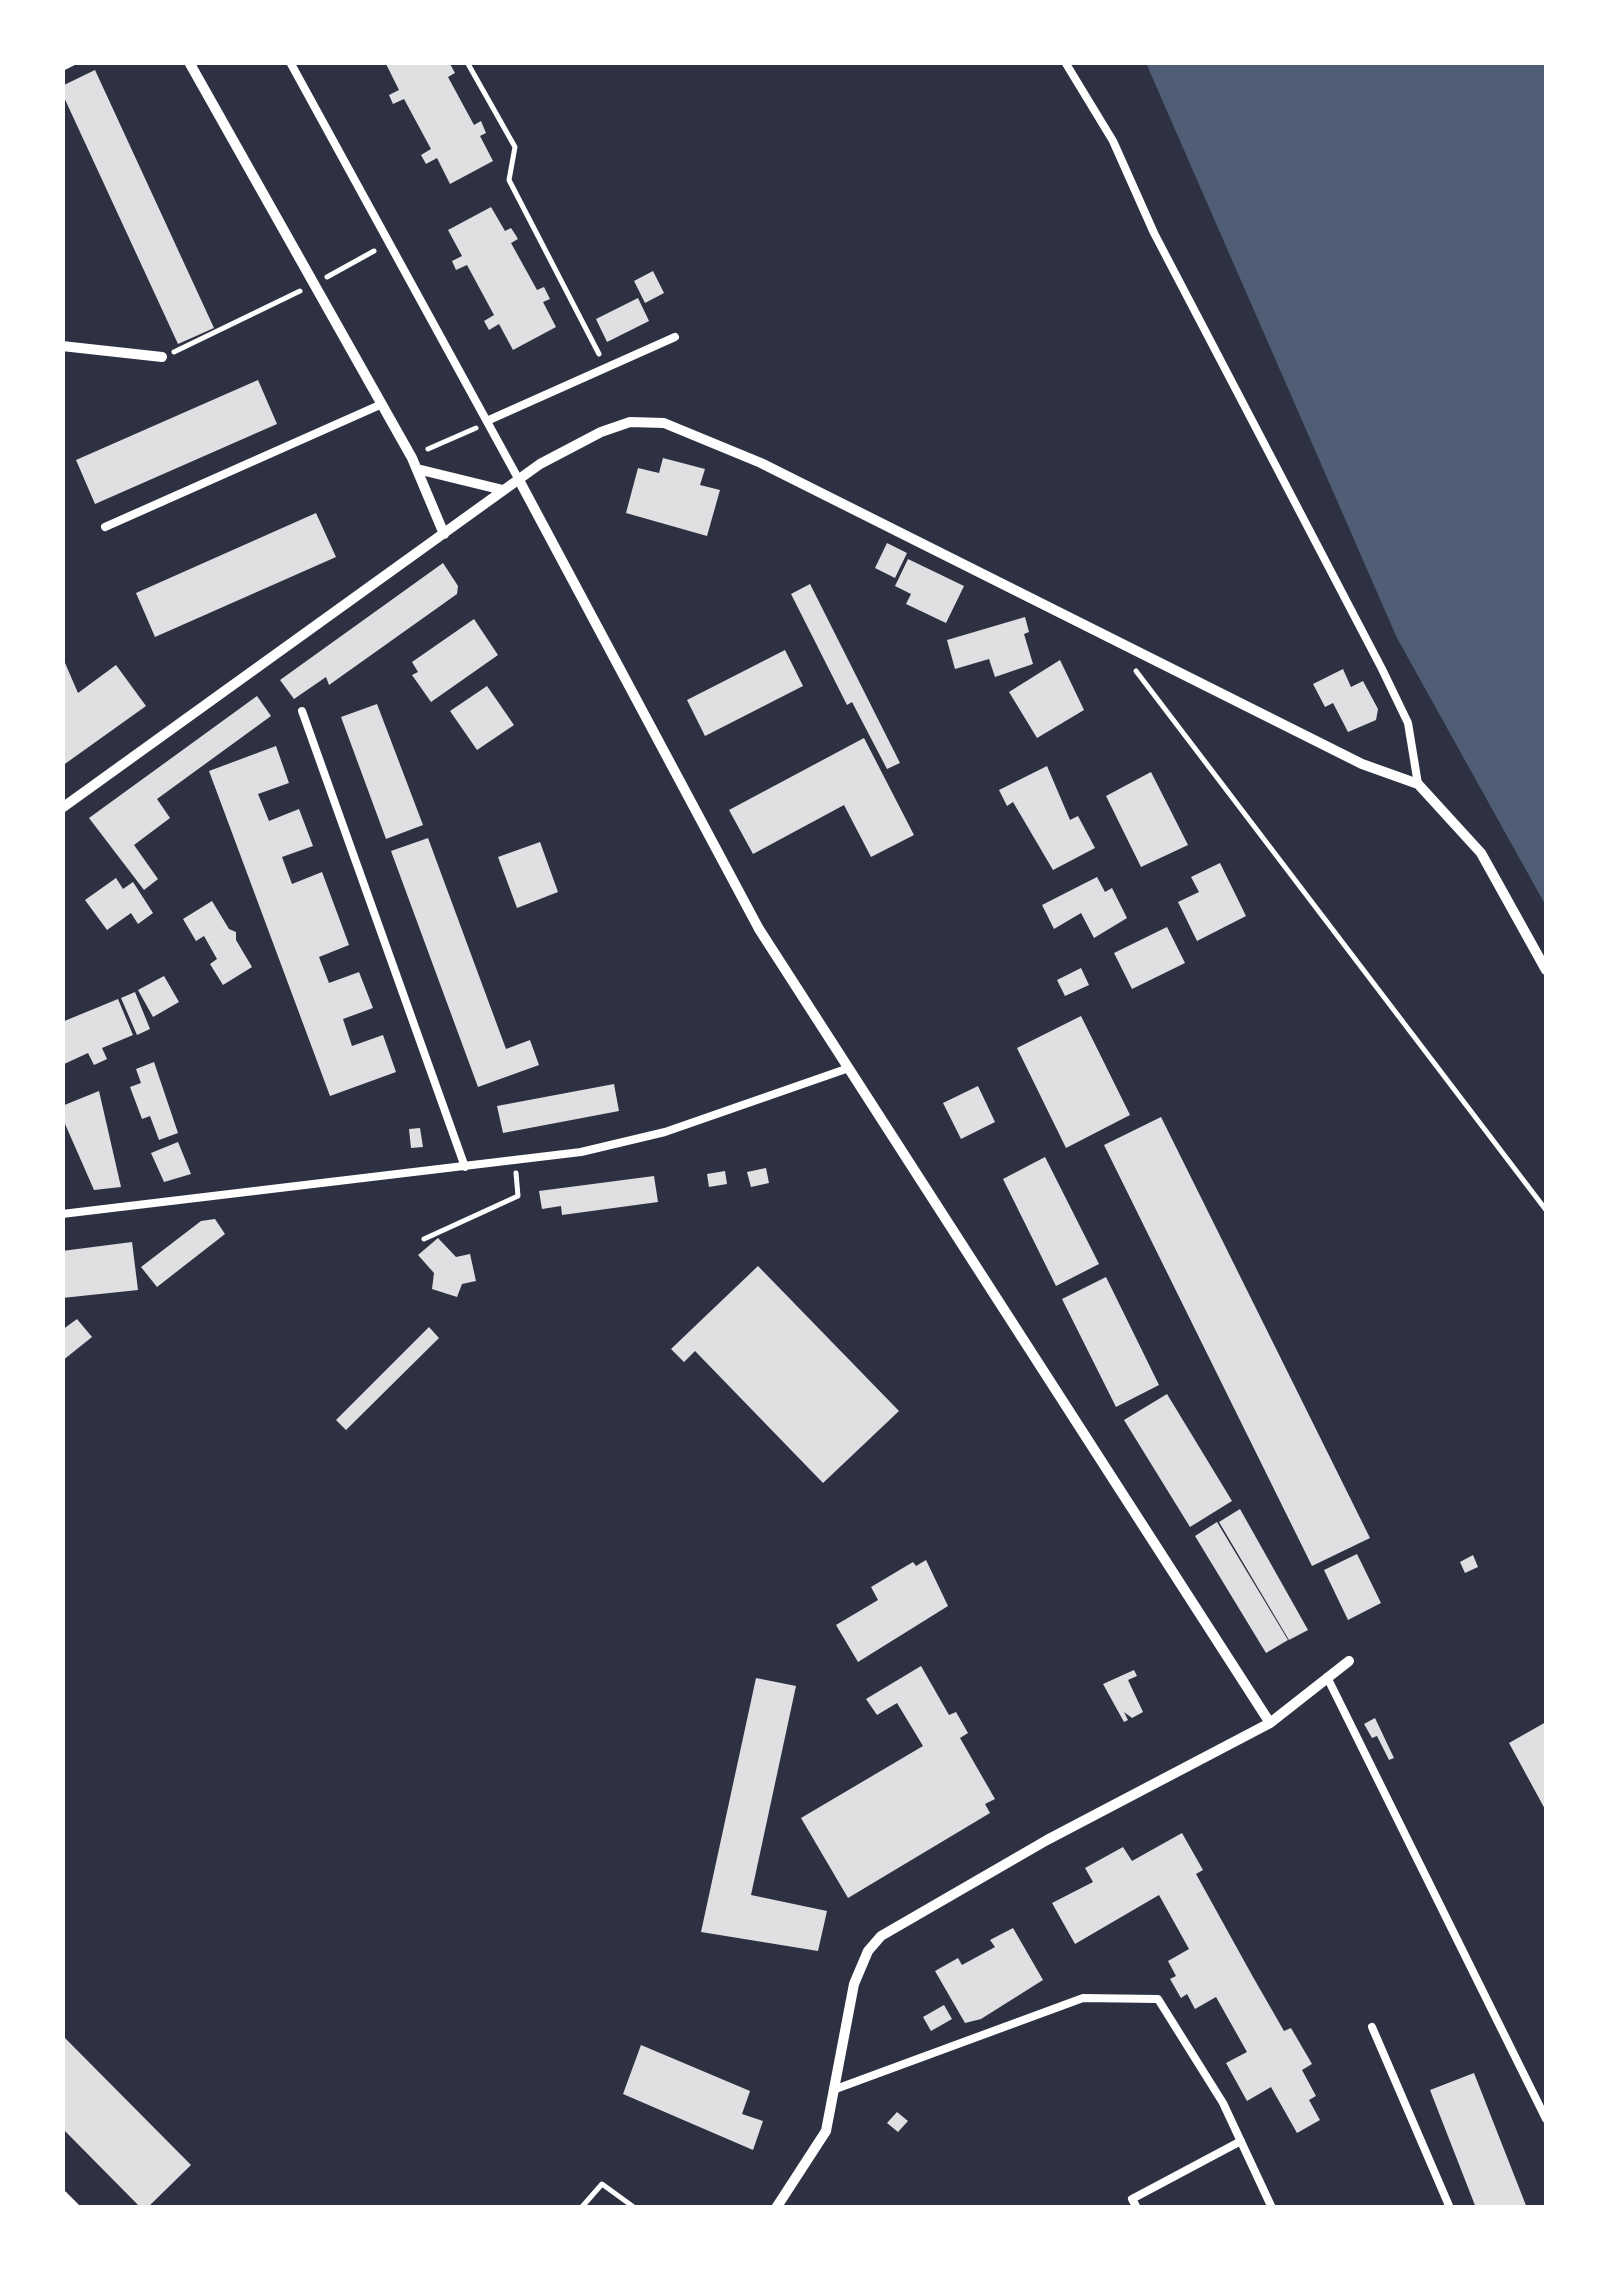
<!DOCTYPE html>
<html>
<head>
<meta charset="utf-8">
<style>
  body { margin:0 }
  #map { position:relative; width:1609px; height:2270px; overflow:hidden; background:#2d3142; font-family:Montserrat,sans-serif }
  canvas { display:block }
  .frame { position:absolute; inset:0; border:65px solid #fff; pointer-events:none }
</style>
</head>
<body>
<div id="map">
<canvas width="1609" height="2270"></canvas>
<div class="frame"></div>
</div>
<script>
const g = document.querySelector('canvas').getContext('2d');
g.lineJoin = 'round';
function fillPath(path, color) {
  g.fillStyle = color;
  g.fill(path, 'evenodd');
}
function toPath(rows) {
  const path = new Path2D();
  for (const r of rows) {
    path.moveTo(r[0], r[1]);
    for (let i = 2; i < r.length; i += 2) path.lineTo(r[i], r[i + 1]);
  }
  return path;
}
function stroke(path, color, width, dash) {
  g.strokeStyle = color;
  g.lineWidth = width;
  g.lineCap = dash ? 'butt' : 'round';
  g.setLineDash(dash || []);
  g.stroke(path);
}
fillPath(toPath([
  [1146,63,1546,63,1546,906,1397,638]
]), '#4f5d75');
fillPath(toPath([
  [385,62,449,62,455,73,448,77,474,125,481,121,486,133,480,136,493,161,450,184,437,158,426,164,421,155,431,149,404,99,393,104,389,95,399,90],
  [95,70,214,328,178,344,62,93,62,86],
  [491,207,505,231,511,228,515,234,518,239,511,243,537,290,544,287,550,299,543,302,556,327,513,350,499,324,489,330,484,321,494,315,467,265,456,270,452,261,462,256,448,230],
  [653,271,664,293,645,303,634,281],
  [638,298,649,321,607,342,596,319],
  [258,380,277,424,95,504,76,460],
  [663,458,705,469,700,485,720,490,707,536,626,513,638,468,659,473],
  [316,513,336,557,155,637,136,593],
  [887,543,907,553,895,578,875,568],
  [908,559,964,586,946,623,906,604,911,594,895,586],
  [443,563,458,586,457,594,329,685,326,677,294,699,280,680],
  [810,584,900,763,887,769,852,702,847,705,791,594],
  [1025,617,1029,632,1024,634,1033,664,995,677,989,659,955,669,947,640],
  [474,619,498,655,431,702,412,675,418,672,412,662],
  [785,650,803,686,705,736,687,700],
  [62,656,78,693,116,665,146,706,62,766],
  [1060,660,1084,710,1037,738,1009,692],
  [1343,669,1351,687,1363,681,1378,709,1376,720,1348,732,1333,703,1325,707,1313,684],
  [487,686,514,725,477,750,450,711],
  [257,696,271,716,157,799,170,818,134,845,158,879,144,890,89,818],
  [377,704,423,825,386,839,341,717],
  [864,738,914,835,871,857,844,805,753,854,729,810],
  [276,746,289,783,258,794,269,821,299,809,313,846,282,857,292,884,322,872,349,945,319,957,329,983,359,972,373,1008,343,1019,352,1046,383,1035,396,1072,330,1096,209,771],
  [1047,766,1070,820,1078,816,1095,848,1053,870,1013,802,1007,806,999,790],
  [1151,772,1188,845,1141,867,1106,796],
  [428,838,506,1049,530,1040,539,1065,478,1087,391,851],
  [540,842,558,892,517,908,498,857],
  [1220,863,1246,916,1197,941,1178,902,1199,892,1191,877],
  [1097,877,1105,892,1112,888,1127,918,1094,938,1081,913,1054,929,1042,905],
  [116,878,123,889,133,882,153,913,138,924,131,913,107,930,85,900],
  [212,901,229,929,236,932,236,940,252,967,223,985,210,964,217,959,204,936,196,941,183,919],
  [1167,927,1185,963,1132,989,1114,953],
  [1081,968,1089,985,1065,996,1057,980],
  [164,976,179,1002,153,1017,138,990],
  [135,992,150,1029,137,1035,121,998],
  [118,999,133,1035,102,1048,107,1059,94,1065,88,1053,62,1065,62,1022],
  [1081,1016,1130,1115,1066,1148,1017,1048],
  [154,1062,178,1133,159,1140,150,1116,142,1119,130,1087,141,1083,136,1069],
  [614,1084,619,1111,503,1133,497,1106],
  [978,1086,995,1122,961,1139,943,1103],
  [99,1091,121,1187,94,1190,62,1117,62,1106],
  [1161,1117,1370,1538,1312,1566,1104,1145],
  [420,1128,423,1147,411,1148,409,1129],
  [178,1142,191,1174,164,1182,151,1153],
  [1045,1157,1099,1264,1056,1286,1003,1179],
  [766,1168,769,1183,751,1187,747,1172],
  [725,1171,727,1184,709,1187,707,1174],
  [654,1176,658,1202,562,1215,561,1206,542,1209,539,1191],
  [215,1219,225,1234,157,1287,141,1267,201,1221],
  [438,1238,456,1257,470,1254,476,1281,462,1284,457,1297,432,1289,434,1273,418,1255],
  [132,1242,138,1290,62,1298,62,1251],
  [758,1266,899,1411,823,1483,695,1351,684,1362,671,1349],
  [1106,1277,1159,1385,1116,1407,1062,1299],
  [77,1319,92,1337,62,1361,62,1330],
  [429,1327,439,1338,346,1430,336,1420],
  [1167,1394,1232,1501,1190,1527,1124,1420],
  [1240,1509,1308,1630,1289,1640,1219,1522],
  [1217,1522,1288,1640,1266,1653,1195,1536],
  [1357,1554,1381,1603,1348,1620,1324,1570],
  [1473,1555,1478,1567,1465,1573,1460,1562],
  [926,1560,948,1606,858,1662,836,1625,878,1600,871,1587,913,1562,916,1566],
  [921,1666,949,1715,956,1712,968,1733,960,1738,995,1799,985,1804,990,1813,848,1898,801,1818,923,1746,897,1703,877,1715,866,1699],
  [1134,1670,1137,1676,1128,1680,1143,1712,1132,1718,1124,1712,1128,1720,1124,1722,1103,1684],
  [756,1678,796,1686,751,1895,827,1911,818,1951,701,1932],
  [1375,1718,1394,1758,1389,1760,1377,1736,1372,1738,1364,1724],
  [1546,1722,1546,1811,1509,1743],
  [1182,1833,1203,1870,1196,1874,1253,1977,1284,2031,1291,2028,1312,2064,1302,2070,1316,2096,1309,2100,1320,2120,1297,2133,1271,2087,1247,2101,1226,2063,1247,2052,1216,1997,1195,2009,1187,1994,1181,1998,1170,1979,1176,1976,1168,1961,1189,1949,1159,1895,1075,1944,1052,1903,1093,1882,1085,1868,1123,1847,1132,1861],
  [1013,1928,1043,1980,981,2019,965,2023,935,1971,958,1958,962,1965,995,1947,990,1940],
  [944,2005,952,2019,931,2031,923,2017],
  [62,2035,191,2165,147,2208,141,2208,62,2128],
  [641,2045,750,2091,742,2114,763,2121,753,2150,623,2094],
  [1474,2073,1527,2208,1476,2208,1430,2090],
  [897,2112,908,2121,898,2132,887,2123]
]), '#e0e0e3');
stroke(toPath([
  [467,62,515,147,509,180,599,354],
  [327,277,374,251],
  [174,352,300,291],
  [428,449,476,428],
  [1136,671,1546,1210],
  [424,1239,518,1196,516,1173],
  [581,2208,602,2184,635,2208]
]), '#fff', 5);
stroke(toPath([
  [290,62,519,480],
  [1065,62,1113,141,1154,233,1382,669,1408,723,1418,784],
  [62,67,72,62],
  [489,420,675,337],
  [105,527,382,404],
  [302,711,465,1167],
  [62,1214,581,1152,665,1132,846,1069],
  [1327,1677,1546,2119],
  [1372,2027,1450,2208],
  [833,2090,1083,1998,1158,1999,1223,2103,1272,2208],
  [1137,2208,1132,2199,1241,2141]
]), '#fff', 8);
stroke(toPath([
  [189,62,412,458,444,534],
  [62,346,162,357],
  [417,469,503,490],
  [519,480,759,929,1270,1723],
  [62,808,540,464,601,432,630,422,664,423,761,463,1362,764,1418,784,1481,853,1546,970],
  [62,2195,75,2208],
  [776,2208,826,2131,854,1984,868,1951,881,1936,1047,1840,1270,1723,1349,1661]
]), '#fff', 10);
</script>
</body>
</html>
